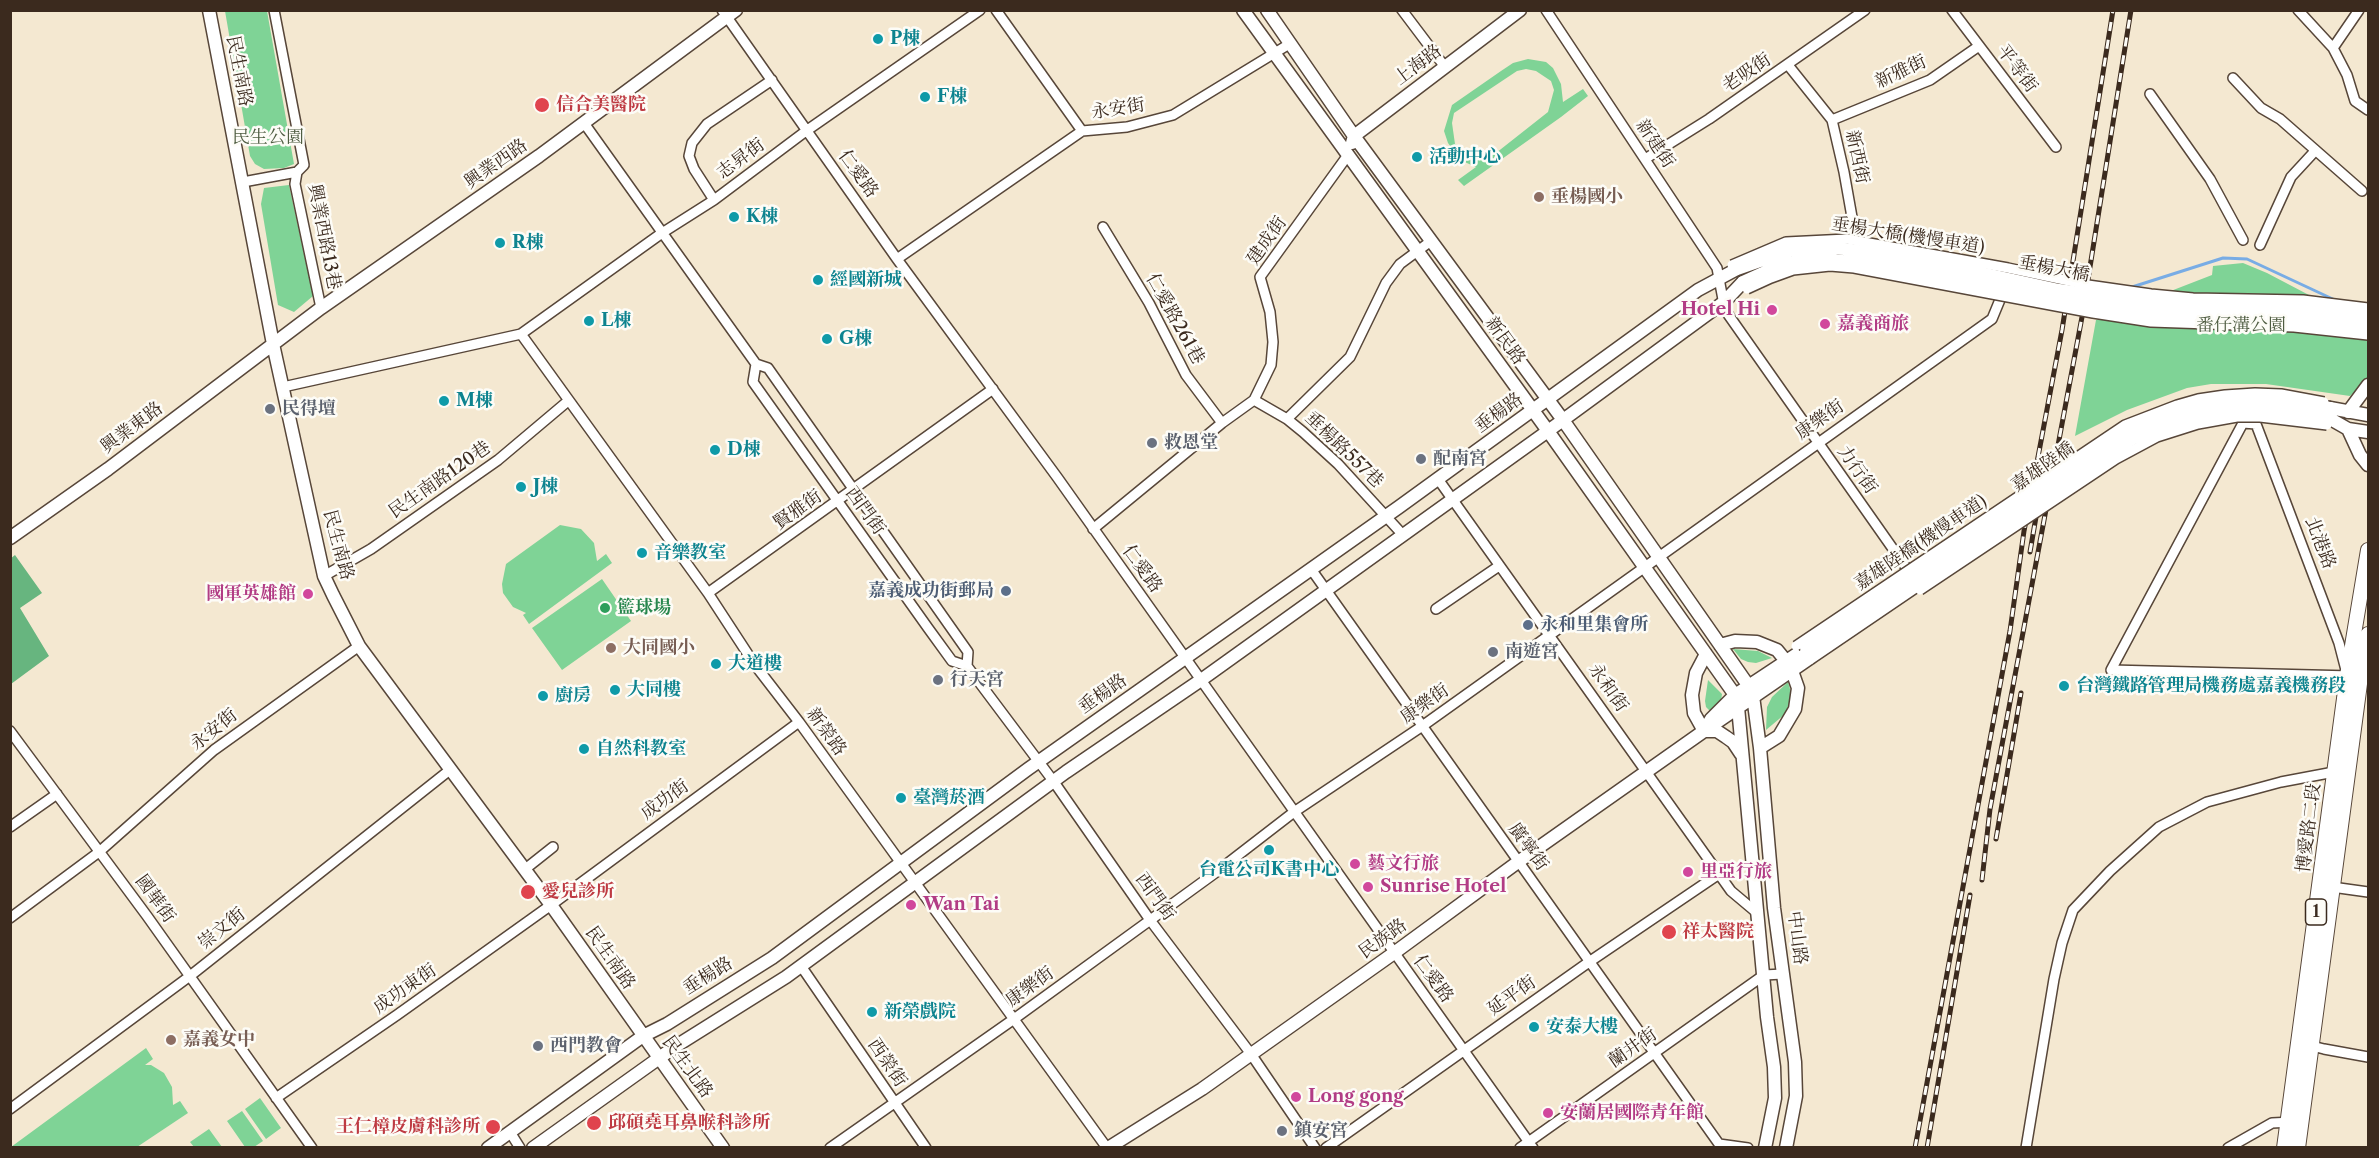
<!DOCTYPE html>
<html>
<head>
<meta charset="utf-8">
<style>
  body { margin:0 }
  #map { position:relative; width:2379px; height:1158px; overflow:hidden; background:#f4e8d1; font-family:"Libre Caslon Text",serif }
  canvas { display:block }
  .frame { position:absolute; inset:0; border:12px solid #3b2a1e; pointer-events:none }
</style>
</head>
<body>
<div id="map">
<canvas width="2379" height="1158"></canvas>
<div class="frame"></div>
</div>
<script>
const g = document.querySelector('canvas').getContext('2d');
g.lineJoin = 'round';
function fillPath(path, color) {
  g.fillStyle = color;
  g.fill(path, 'evenodd');
}
function toPath(rows) {
  const path = new Path2D();
  for (const r of rows) {
    path.moveTo(r[0], r[1]);
    for (let i = 2; i < r.length; i += 2) path.lineTo(r[i], r[i + 1]);
  }
  return path;
}
function stroke(path, color, width, dash) {
  g.strokeStyle = color;
  g.lineWidth = width;
  g.lineCap = dash ? 'butt' : 'round';
  g.setLineDash(dash || []);
  g.stroke(path);
}
function write(font, color, halo, rows, align = 'center') {
  g.font = font + ' "Libre Caslon Text","Noto Serif TC",serif';
  g.lineWidth = 5;
  g.setLineDash([]);
  g.textBaseline = 'middle';
  g.strokeStyle = halo;
  g.fillStyle = color;
  for (const [text, x, y, turn = 0] of rows) {
    g.save();
    g.translate(x, y);
    g.rotate((+turn || 0) * Math.PI / 180);
    g.textAlign = isNaN(turn) ? turn : align;
    if (halo) g.strokeText(text, 0, 0);
    g.fillText(text, 0, 0);
    g.restore();
  }
}
fillPath(toPath([
  [225,11,267,11,294,164,284,168,264,169,255,164,250,156],
  [1528,59,1546,62,1553,68,1561,84,1563,102,1583,89,1588,96,1561,117,1464,186,1458,180,1476,167,1460,160,1448,143,1444,131,1452,105,1501,71,1513,63],
  [1526,69,1536,71,1551,81,1554,90,1548,112,1496,153,1484,158,1474,157,1455,144,1452,123,1454,113,1517,71],
  [289,185,313,296,294,312,278,305,261,204,264,188],
  [2243,263,2267,273,2368,326,2368,379,2350,396,2266,384,2211,384,2187,388,2127,410,2075,436,2096,320,2212,275,2213,266],
  [560,525,581,529,594,543,597,561,606,554,612,563,529,624,523,615,526,613,513,607,503,593,502,584,506,564],
  [602,579,631,621,562,670,532,628],
  [1733,649,1758,651,1772,658,1756,663,1748,662,1741,659],
  [1708,680,1722,694,1721,701,1712,713,1706,707,1705,701],
  [1788,682,1792,696,1785,714,1766,730,1767,707,1772,697],
  [146,1048,153,1059,145,1065,151,1065,164,1073,172,1087,173,1105,180,1101,188,1113,137,1147,11,1147],
  [260,1098,281,1128,266,1139,245,1109],
  [242,1111,263,1141,254,1147,245,1147,227,1121],
  [209,1129,222,1147,194,1147,190,1142]
]), '#7fd396');
fillPath(toPath([
  [15,555,42,593,20,608,49,656,11,684,10,559]
]), '#67b57f');
stroke(toPath([
  [2129,288,2223,258,2247,259,2337,301]
]), '#78ace5', 3);
const street = toPath([
  [722,10,897,259,1057,477,1533,1148],
  [996,10,1082,131],
  [1402,10,1445,67],
  [1546,10,1717,268,1725,310,1905,566],
  [1952,10,2056,147],
  [2298,10,2333,48,2347,75,2355,101,2368,110],
  [2333,48,2359,10],
  [1788,65,1832,120,1844,172,1855,234],
  [2233,78,2261,108,2280,119,2362,191],
  [2150,94,2210,179,2243,240],
  [1832,120,1930,80,1979,46],
  [584,123,756,364,768,368,968,652,967,666],
  [1645,159,1709,119,1865,10],
  [297,172,295,184,321,308],
  [243,182,297,172,304,165,274,10],
  [714,200,694,169,689,156,692,143,707,124,772,80],
  [1103,227,1149,303,1186,375,1222,423],
  [2260,245,2291,177,2315,151],
  [897,259,1082,131,1127,127,1173,115,1291,43],
  [521,334,708,593,755,665,799,722,1107,1148],
  [756,364,753,382,928,628,952,661,967,666,1054,782,1150,920,1251,1054,1315,1148],
  [283,387,521,334,662,233,714,200,806,131,980,10],
  [1254,400,1287,419,1303,432,1338,464,1403,535],
  [1287,419,1350,357,1386,283,1400,264,1431,241],
  [1438,479,1731,891,1756,912],
  [1093,529,1222,423,1254,400,1271,365,1273,342,1270,312,1260,277,1348,155],
  [1311,569,1719,1144],
  [324,576,371,549,498,460,568,401],
  [708,593,993,389],
  [1436,609,1499,566],
  [2346,670,2339,643,2256,424,2243,423,2111,670,2352,676],
  [10,731,147,916,312,1148],
  [10,827,57,794],
  [524,870,553,847],
  [2332,887,2368,892],
  [10,918,99,852,214,750,359,646],
  [801,966,926,1148],
  [2308,1041,2312,1046,2324,1049,2368,1057],
  [276,1098,397,1015,551,905,799,722],
  [10,1109,190,976,451,769],
  [510,1132,520,1148],
  [1719,1144,1748,1148],
  [830,1148,1014,1019,1215,873,1294,812,1421,727,1992,319,2004,290],
  [1326,1148,1589,962,1719,874],
  [1520,1148,1764,975,1783,974],
  [2026,1148,2054,979,2062,943,2073,910,2110,871,2159,827,2207,802,2281,782,2334,772],
  [2228,1148,2272,1123,2292,1122]
]);
const secondary = toPath([
  [209,10,273,344,324,576,333,595,359,646,551,905,723,1148],
  [1243,10,1548,431,1735,695,1738,707,1767,1017,1774,1067,1775,1098,1765,1148],
  [1267,10,1354,136,1563,420,1748,685,1753,696,1760,748,1774,908,1795,1062,1796,1096,1786,1148],
  [1352,143,1354,136,1520,10],
  [2330,408,2368,415],
  [2348,412,2368,385],
  [2327,417,2348,429,2368,432],
  [2348,429,2360,455,2368,465],
  [10,538,108,469,321,308,539,156,736,10],
  [1720,645,1735,641,1757,642,1777,650,1786,661],
  [1704,731,1694,713,1692,695,1696,673,1706,654],
  [1760,748,1779,736,1795,709,1798,688,1792,671],
  [1741,754,1733,742,1726,737,1717,731,1704,731,1810,658],
  [488,1148,643,1036,667,1024,772,958,1028,769,1399,507,1698,290,1737,269],
  [533,1148,676,1046,786,977,1066,772,1201,680,1548,431,1724,302,1743,282],
  [1108,1148,1202,1089,1394,953,1518,862,1704,731,1711,719,1735,695,1806,648]
]);
const primary = toPath([
  [2284,1148,2347,676,2368,550],
  [2298,1148,2361,676,2368,634]
]);
stroke(street, '#574639', 12);
stroke(secondary, '#574639', 15);
stroke(primary, '#574639', 16);
stroke(street, '#fff', 9);
stroke(secondary, '#fff', 12);
stroke(primary, '#fff', 14);
const rail = toPath([
  [2030,552,2037,511],
  [1996,839,2021,693],
  [1982,880,1990,809,2082,317,2131,10],
  [1915,1148,2010,631,2024,531,2062,330,2113,10],
  [1927,1148,1970,895]
]);
stroke(rail, '#3b2a1e', 5);
stroke(rail, '#fdfcf7', 3, [9]);
const streetBridge = toPath([
  [1732,265,1786,242,1847,239,2008,268,2088,285,2151,294,2193,298,2303,300,2368,308],
  [1747,289,1771,278,1793,270,1830,266,1854,268,2093,313,2151,322,2294,327,2368,335],
  [1920,590,2116,459,2157,437,2198,424,2237,417,2260,417,2327,425],
  [1796,646,2125,425,2177,405,2198,399,2225,395,2255,393,2281,394,2324,402]
]);
const secondaryBridge = toPath([
  [1737,269,1791,250,1837,248,1922,260,2059,290,2165,305,2315,310,2368,317],
  [1743,282,1774,268,1800,260,1823,259,1890,266,2129,312,2195,318,2261,317,2320,321,2368,327],
  [1806,648,2134,428,2188,408,2248,399,2277,400,2330,408],
  [1810,658,2132,439,2153,430,2186,419,2253,409,2327,417]
]);
stroke(streetBridge, '#574639', 12, []);
stroke(secondaryBridge, '#574639', 15, []);
stroke(streetBridge, '#fff', 9);
stroke(secondaryBridge, '#fff', 12);
for (const [x, y, r, color] of [
  [878,39,6,"#0f9aa8"],
  [925,97,6,"#0f9aa8"],
  [542,105,8,"#e0444e"],
  [1417,157,6,"#0f9aa8"],
  [1539,197,6,"#8d6e63"],
  [734,217,6,"#0f9aa8"],
  [500,243,6,"#0f9aa8"],
  [818,280,6,"#0f9aa8"],
  [1772,310,6,"#d1479c"],
  [589,321,6,"#0f9aa8"],
  [1825,324,6,"#d1479c"],
  [827,339,6,"#0f9aa8"],
  [444,401,6,"#0f9aa8"],
  [270,409,6,"#6b7280"],
  [1152,443,6,"#6b7280"],
  [715,450,6,"#0f9aa8"],
  [1421,459,6,"#6b7280"],
  [521,487,6,"#0f9aa8"],
  [642,553,6,"#0f9aa8"],
  [1006,591,6,"#5c6f8a"],
  [308,594,6,"#d1479c"],
  [605,608,6,"#2e9e5b"],
  [1528,625,6,"#5c6f8a"],
  [611,648,6,"#8d6e63"],
  [1493,652,6,"#6b7280"],
  [716,664,6,"#0f9aa8"],
  [938,680,6,"#6b7280"],
  [2064,686,6,"#0f9aa8"],
  [615,690,6,"#0f9aa8"],
  [543,696,6,"#0f9aa8"],
  [584,749,6,"#0f9aa8"],
  [901,798,6,"#0f9aa8"],
  [1269,850,6,"#0f9aa8"],
  [1355,864,6,"#d1479c"],
  [1688,872,6,"#d1479c"],
  [1368,887,6,"#d1479c"],
  [528,892,8,"#e0444e"],
  [911,905,6,"#d1479c"],
  [1669,932,8,"#e0444e"],
  [872,1012,6,"#0f9aa8"],
  [1534,1027,6,"#0f9aa8"],
  [171,1040,6,"#8d6e63"],
  [538,1046,6,"#6b7280"],
  [1296,1097,6,"#d1479c"],
  [1548,1113,6,"#d1479c"],
  [594,1123,8,"#e0444e"],
  [493,1127,8,"#e0444e"],
  [1282,1131,6,"#6b7280"]
]) {
  const dot = new Path2D();
  dot.arc(x, y, r, 0, 2 * Math.PI);
  g.fillStyle = color;
  g.fill(dot);
  stroke(dot, '#fdfcf7', 2);
}
for (const [x, y, w] of [
  [2316,912,21]
]) {
  const box = new Path2D();
  box.roundRect(x - w / 2, y - 13, w, 26, 4.5);
  g.fillStyle = '#fdfcf7';
  g.fill(box);
  stroke(box, '#3b2a1e', 1.5);
}
write('bold 16px', '#3b2a1e', null, [
  ["1",2316,912]
]);
write('bold 18px', '#0d838f', '#fdfcf7', [
  ["P棟",890,39],
  ["F棟",937,97],
  ["活動中心",1429,157],
  ["K棟",746,217],
  ["R棟",512,243],
  ["經國新城",830,280],
  ["L棟",601,321],
  ["G棟",839,339],
  ["M棟",456,401],
  ["D棟",727,450],
  ["J棟",533,487],
  ["音樂教室",654,553],
  ["大道樓",728,664],
  ["台灣鐵路管理局機務處嘉義機務段",2076,686],
  ["大同樓",627,690],
  ["廚房",555,696],
  ["自然科教室",596,749],
  ["臺灣菸酒",913,798],
  ["台電公司K書中心",1269,870,"center"],
  ["新榮戲院",884,1012],
  ["安泰大樓",1546,1027]
], 'left');
write('18px', '#3b2a1e', '#fdfcf7', [
  ["上海路",1418,65,-37],
  ["平等街",2017,69,53],
  ["民生南路",239,71,79],
  ["新雅街",1901,72,-25],
  ["老吸街",1747,73,-34],
  ["永安街",1118,109,-9],
  ["新建街",1655,144,56],
  ["新西街",1857,157,78],
  ["志昇街",741,159,-37],
  ["興業西路",496,164,-35],
  ["仁愛路",858,174,54],
  ["垂楊大橋(機慢車道)",1908,236,9],
  ["興業西路13巷",324,237,79],
  ["建成街",1267,241,-55],
  ["垂楊大橋",2054,269,11],
  ["仁愛路261巷",1175,319,61],
  ["新民路",1505,341,54],
  ["垂楊路",1499,413,-36],
  ["康樂街",1820,420,-35],
  ["興業東路",132,428,-37],
  ["垂楊路557巷",1344,450,44],
  ["嘉雄陸橋",2043,467,-35],
  ["力行街",1857,470,55],
  ["民生南路120巷",440,480,-35],
  ["賢雅街",798,510,-35],
  ["西門街",865,511,54],
  ["嘉雄陸橋(機慢車道)",1921,543,-34],
  ["北港路",2320,543,69],
  ["民生南路",338,545,75],
  ["仁愛路",1142,569,54],
  ["永和街",1608,688,55],
  ["垂楊路",1103,694,-35],
  ["康樂街",1425,704,-35],
  ["永安街",214,730,-39],
  ["新榮路",826,732,54],
  ["成功街",665,800,-36],
  ["博愛路二段",2309,828,-83],
  ["廣寧街",1528,847,54],
  ["西門街",1155,897,54],
  ["國華街",155,899,54],
  ["崇文街",222,929,-39],
  ["中山路",1797,938,83],
  ["民族路",1383,939,-36],
  ["民生南路",610,958,55],
  ["垂楊路",708,976,-32],
  ["仁愛路",1433,979,54],
  ["康樂街",1030,987,-36],
  ["成功東街",405,989,-35],
  ["延平街",1512,996,-35],
  ["蘭井街",1633,1048,-35],
  ["西榮街",887,1063,56],
  ["民生北路",687,1067,54]
]);
write('bold 18px', '#be3a42', '#fdfcf7', [
  ["信合美醫院",556,105],
  ["愛兒診所",542,892],
  ["祥太醫院",1682,932],
  ["邱碩堯耳鼻喉科診所",608,1123],
  ["王仁樟皮膚科診所",480,1127,"right"]
], 'left');
write('18px', '#4f5d42', '#fdfcf7', [
  ["民生公園",268,138],
  ["番仔溝公園",2241,326]
]);
write('bold 18px', '#785e54', '#fdfcf7', [
  ["垂楊國小",1551,197],
  ["大同國小",623,648],
  ["嘉義女中",183,1040]
], 'left');
write('bold 18px', '#b23c85', '#fdfcf7', [
  ["Hotel Hi",1760,310,"right"],
  ["嘉義商旅",1837,324],
  ["國軍英雄館",296,594,"right"],
  ["藝文行旅",1367,864],
  ["里亞行旅",1700,872],
  ["Sunrise Hotel",1380,887],
  ["Wan Tai",923,905],
  ["Long gong",1308,1097],
  ["安蘭居國際青年館",1560,1113]
], 'left');
write('bold 18px', '#5b616d', '#fdfcf7', [
  ["民得壇",282,409],
  ["救恩堂",1164,443],
  ["配南宮",1433,459],
  ["南遊宮",1505,652],
  ["行天宮",950,680],
  ["西門教會",550,1046],
  ["鎮安宮",1294,1131]
], 'left');
write('bold 18px', '#4e5e75', '#fdfcf7', [
  ["嘉義成功街郵局",994,591],
  ["永和里集會所",1540,625,"left"]
], 'right');
write('bold 18px', '#27864d', '#fdfcf7', [
  ["籃球場",617,608]
], 'left');
</script>
</body>
</html>
